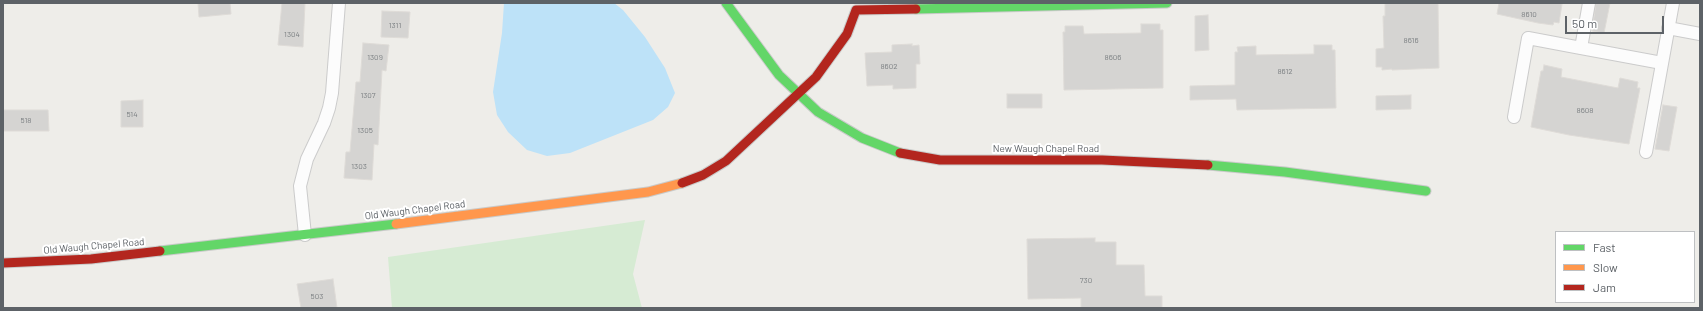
<!DOCTYPE html>
<html>
<head>
<meta charset="utf-8">
<style>
  body { margin:0 }
  #map { position:relative; width:1703px; height:311px; overflow:hidden; background:#eeede9; font-family:Barlow,sans-serif }
  canvas { display:block }
  .frame { position:absolute; inset:0; border:4px solid #5d6267; pointer-events:none }
  .legend { position:absolute; left:1555px; top:231px; width:140px; height:72px; box-sizing:border-box; background:#fff; border:1px solid #bec0c2; margin:0; padding:5px 7px; list-style:none; font-size:12px; color:#5d6267 }
  .legend li { display:flex; align-items:center; gap:8px; height:20px }
  .legend b { width:20px; border:1px solid #bec0c2 }
  .scale { position:absolute; left:1565px; top:16px; width:99px; height:18px; box-sizing:border-box; border:2px solid #5d6267; border-top:0; padding-left:5px; font-size:12px; line-height:14px; white-space:nowrap; color:#5d6267; -webkit-text-stroke:3px #fff; paint-order:stroke }
</style>
</head>
<body>
<div id="map">
<canvas width="1703" height="311"></canvas>
<div class="frame"></div>
<ul class="legend">
<li><b style="height:5px;background:#63d668"></b>Fast</li>
<li><b style="height:5px;background:#ff974d"></b>Slow</li>
<li><b style="height:5px;background:#b3261e"></b>Jam</li>
</ul>
<div class="scale">50 m</div>
</div>
<script>
const g = document.querySelector('canvas').getContext('2d');
g.lineJoin = 'round';
function fillPath(path, color) {
  g.fillStyle = color;
  g.fill(path, 'evenodd');
}
function toPath(rows) {
  const path = new Path2D();
  for (const r of rows) {
    path.moveTo(r[0], r[1]);
    for (let i = 2; i < r.length; i += 2) path.lineTo(r[i], r[i + 1]);
  }
  return path;
}
function stroke(path, color, width, dash) {
  g.strokeStyle = color;
  g.lineWidth = width;
  g.lineCap = dash ? 'butt' : 'round';
  g.setLineDash(dash || []);
  g.stroke(path);
}
function write(font, color, halo, rows, align = 'center') {
  g.font = font + ' Barlow,sans-serif';
  g.lineWidth = 4;
  g.setLineDash([]);
  g.textBaseline = 'middle';
  g.strokeStyle = halo;
  g.fillStyle = color;
  for (const [text, x, y, turn = 0] of rows) {
    g.save();
    g.translate(x, y);
    g.rotate((+turn || 0) * Math.PI / 180);
    g.textAlign = isNaN(turn) ? turn : align;
    if (halo) g.strokeText(text, 0, 0);
    g.fillText(text, 0, 0);
    g.restore();
  }
}
fillPath(toPath([
  [645,220,633,274,642,308,392,308,388,257]
]), '#d6ebd3');
fillPath(toPath([
  [504,3,614,3,623,10,645,37,665,68,675,93,668,107,653,120,570,153,547,156,527,150,508,132,497,115,493,92,502,33]
]), '#bde2f8');
const building = toPath([
  [198,3,230,3,231,14,199,17,198,3],
  [282,3,305,3,303,47,278,45,282,3],
  [1385,3,1438,3,1439,68,1392,70,1392,69,1382,70,1382,67,1376,67,1376,49,1384,48,1383,16,1385,16,1385,3],
  [1499,3,1555,3,1562,4,1559,23,1554,22,1553,25,1538,23,1497,14,1499,3],
  [1596,3,1610,3,1604,33,1592,31,1596,3],
  [382,11,410,12,408,38,381,37,382,11],
  [1208,15,1209,50,1195,51,1195,16,1208,15],
  [1141,24,1160,24,1160,30,1163,30,1163,88,1064,90,1063,32,1065,32,1065,26,1083,26,1084,34,1141,33,1141,24],
  [363,43,389,45,386,71,382,70,378,145,374,144,372,180,344,178,346,152,350,152,356,82,360,82,363,43],
  [912,44,912,46,919,45,920,64,916,64,916,88,893,89,893,85,867,86,865,53,892,52,892,45,912,44],
  [1314,45,1332,45,1332,50,1335,50,1336,108,1237,110,1236,99,1190,100,1190,86,1235,85,1235,52,1238,52,1237,47,1256,46,1256,55,1314,54,1314,45],
  [1544,65,1562,69,1561,77,1618,88,1620,78,1638,82,1637,88,1640,88,1629,144,1569,135,1531,127,1541,71,1543,71,1544,65],
  [1007,94,1042,94,1042,108,1007,108,1007,94],
  [1411,95,1411,109,1376,110,1376,96,1411,95],
  [143,100,143,127,121,127,121,101,143,100],
  [1663,105,1677,107,1669,151,1655,149,1663,105],
  [3,110,48,110,49,131,3,131,3,110],
  [1095,238,1095,242,1116,242,1116,265,1144,265,1145,296,1162,296,1162,308,1081,308,1081,298,1028,299,1027,239,1095,238],
  [333,279,337,308,301,308,297,284,333,279]
]);
fillPath(building, '#d5d4d2');
stroke(building, '#dedbd7', 1);
const street = toPath([
  [1589,3,1581,48,1662,63],
  [1668,28,1700,34],
  [1514,117,1528,38,1581,48],
  [1646,152,1673,3],
  [305,235,300,186,307,159,324,123,329,108,332,93,339,3]
]);
const fast = toPath([
  [726,3,779,75,818,112,862,138,900,153],
  [916,9,1167,3],
  [1208,165,1285,172,1426,191],
  [160,251,396,224]
]);
const slow = toPath([
  [396,224,648,192,682,183]
]);
const jam = toPath([
  [900,153,940,160,1102,160,1208,165],
  [682,183,703,175,726,161,816,77,847,34,856,10,916,9],
  [3,263,91,259,160,251]
]);
stroke(street, '#cbcbcb', 14);
stroke(fast, '#c9cac9', 11);
stroke(slow, '#c9cac9', 11);
stroke(jam, '#c9cac9', 11);
stroke(street, '#fcfcfc', 12);
stroke(fast, '#63d668', 9);
stroke(slow, '#ff974d', 9);
stroke(jam, '#b3261e', 9);
write('8px', '#7c8083', null, [
  ["8610",1529,14],
  ["1311",395,25],
  ["1304",292,34],
  ["8616",1411,40],
  ["1309",375,57],
  ["8606",1113,57],
  ["8602",889,66],
  ["8612",1285,71],
  ["1307",368,95],
  ["8608",1585,110],
  ["514",132,114],
  ["518",26,120],
  ["1305",365,130],
  ["1303",359,166],
  ["730",1086,280],
  ["503",317,296]
]);
write('10px', '#5d6267', '#fff', [
  ["New Waugh Chapel Road",1046,149],
  ["Old Waugh Chapel Road",415,210,-7],
  ["Old Waugh Chapel Road",94,246,-5]
]);
</script>
</body>
</html>
